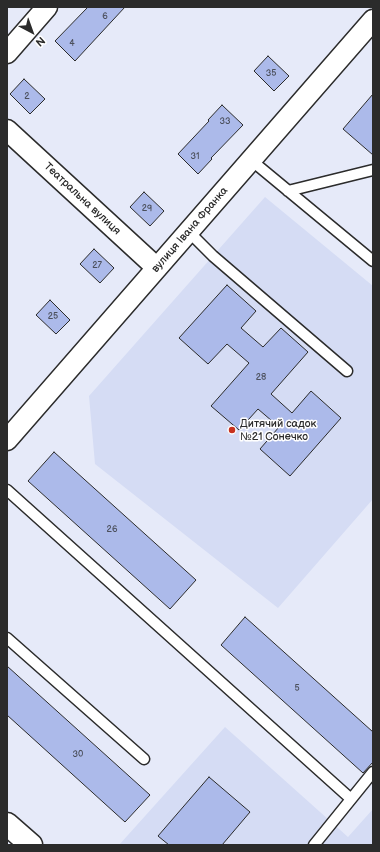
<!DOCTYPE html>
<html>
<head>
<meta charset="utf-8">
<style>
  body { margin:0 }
  #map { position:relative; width:380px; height:852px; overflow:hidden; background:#e6eaf9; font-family:"Balsamiq Sans",sans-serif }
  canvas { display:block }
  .frame { position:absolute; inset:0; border:8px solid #2b2b2b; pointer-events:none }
  .north { position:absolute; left:12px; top:12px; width:40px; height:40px; -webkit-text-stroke:3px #fff; paint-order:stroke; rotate:139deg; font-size:11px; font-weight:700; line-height:16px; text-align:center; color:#2b2b2b }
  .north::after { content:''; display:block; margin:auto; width:14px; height:18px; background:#2b2b2b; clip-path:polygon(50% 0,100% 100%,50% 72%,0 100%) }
</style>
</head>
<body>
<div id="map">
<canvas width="380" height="852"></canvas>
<div class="frame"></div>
<div class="north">N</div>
</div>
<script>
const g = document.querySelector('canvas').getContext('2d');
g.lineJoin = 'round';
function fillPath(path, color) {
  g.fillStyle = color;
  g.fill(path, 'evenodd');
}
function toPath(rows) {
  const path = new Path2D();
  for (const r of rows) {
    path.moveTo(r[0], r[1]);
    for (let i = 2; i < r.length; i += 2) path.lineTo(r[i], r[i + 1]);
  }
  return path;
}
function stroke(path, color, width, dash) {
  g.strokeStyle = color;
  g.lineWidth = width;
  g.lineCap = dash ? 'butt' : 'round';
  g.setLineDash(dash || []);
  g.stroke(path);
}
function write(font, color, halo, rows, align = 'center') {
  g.font = font + ' "Balsamiq Sans",sans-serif';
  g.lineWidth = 3;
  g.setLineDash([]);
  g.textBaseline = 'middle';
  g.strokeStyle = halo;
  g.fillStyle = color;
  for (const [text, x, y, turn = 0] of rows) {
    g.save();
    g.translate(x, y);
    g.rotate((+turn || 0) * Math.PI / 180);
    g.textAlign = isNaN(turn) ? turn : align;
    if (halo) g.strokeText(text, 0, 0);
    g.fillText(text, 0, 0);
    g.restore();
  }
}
fillPath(toPath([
  [265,197,373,286,373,499,278,608,95,464,89,396],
  [225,727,348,837,373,809,373,845,119,845]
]), '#d5dcf4');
const building = toPath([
  [88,7,125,7,75,61,55,41,88,7],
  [268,56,289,76,274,91,254,71,268,56],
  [24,79,45,99,30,114,10,94,24,79],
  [373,94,373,155,343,129,373,94],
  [222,105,243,125,211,158,212,159,198,174,178,154,209,121,208,120,222,105],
  [144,192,164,211,150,226,130,207,144,192],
  [94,249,114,268,100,283,80,264,94,249],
  [227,285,256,311,241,328,263,347,281,328,308,352,271,394,292,413,311,391,341,418,290,476,260,449,279,427,258,409,239,430,211,406,249,363,227,344,208,364,179,338,227,285],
  [50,300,70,320,56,334,36,315,50,300],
  [54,452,196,580,170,609,28,481,54,452],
  [245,617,373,732,373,762,363,773,221,645,245,617],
  [7,666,150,795,125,822,7,715,7,666],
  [209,777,250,812,222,845,169,845,158,836,209,777]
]);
fillPath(building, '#acbaea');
stroke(building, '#2b2b2b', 1);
const service = toPath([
  [251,160,373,261],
  [288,191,373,170],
  [189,232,213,256,347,371],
  [7,490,351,799],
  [7,638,144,759],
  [314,845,373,772]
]);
const minor = toPath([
  [7,53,47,7],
  [7,130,157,268],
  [7,440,373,20]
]);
const tertiary = toPath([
  [7,824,31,845]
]);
stroke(service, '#2b2b2b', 13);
stroke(minor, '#2b2b2b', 23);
stroke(tertiary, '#2b2b2b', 25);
stroke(service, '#fff', 10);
stroke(minor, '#fff', 20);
stroke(tertiary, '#fff', 22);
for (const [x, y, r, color] of [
  [232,430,4,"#c8321e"]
]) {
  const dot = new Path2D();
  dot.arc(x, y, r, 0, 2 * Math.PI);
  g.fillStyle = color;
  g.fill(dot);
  stroke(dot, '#fff', 1.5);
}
write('9px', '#4b4f5b', null, [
  ["6",105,17],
  ["4",72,44],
  ["35",271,74],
  ["2",27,97],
  ["33",225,122],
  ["31",195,157],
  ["29",147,209],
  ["27",97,266],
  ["25",53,317],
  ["28",261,378],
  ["26",112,530],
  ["5",297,689],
  ["30",78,755]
]);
write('11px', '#2b2b2b', '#fff', [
  ["Театральна вулиця",82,199,43],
  ["вулиця Івана Франка",190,230,-49]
]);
write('11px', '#2b2b2b', '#fff', [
  ["Дитячий садок",240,424],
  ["№21 Сонечко",240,437]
], 'left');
</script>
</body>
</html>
